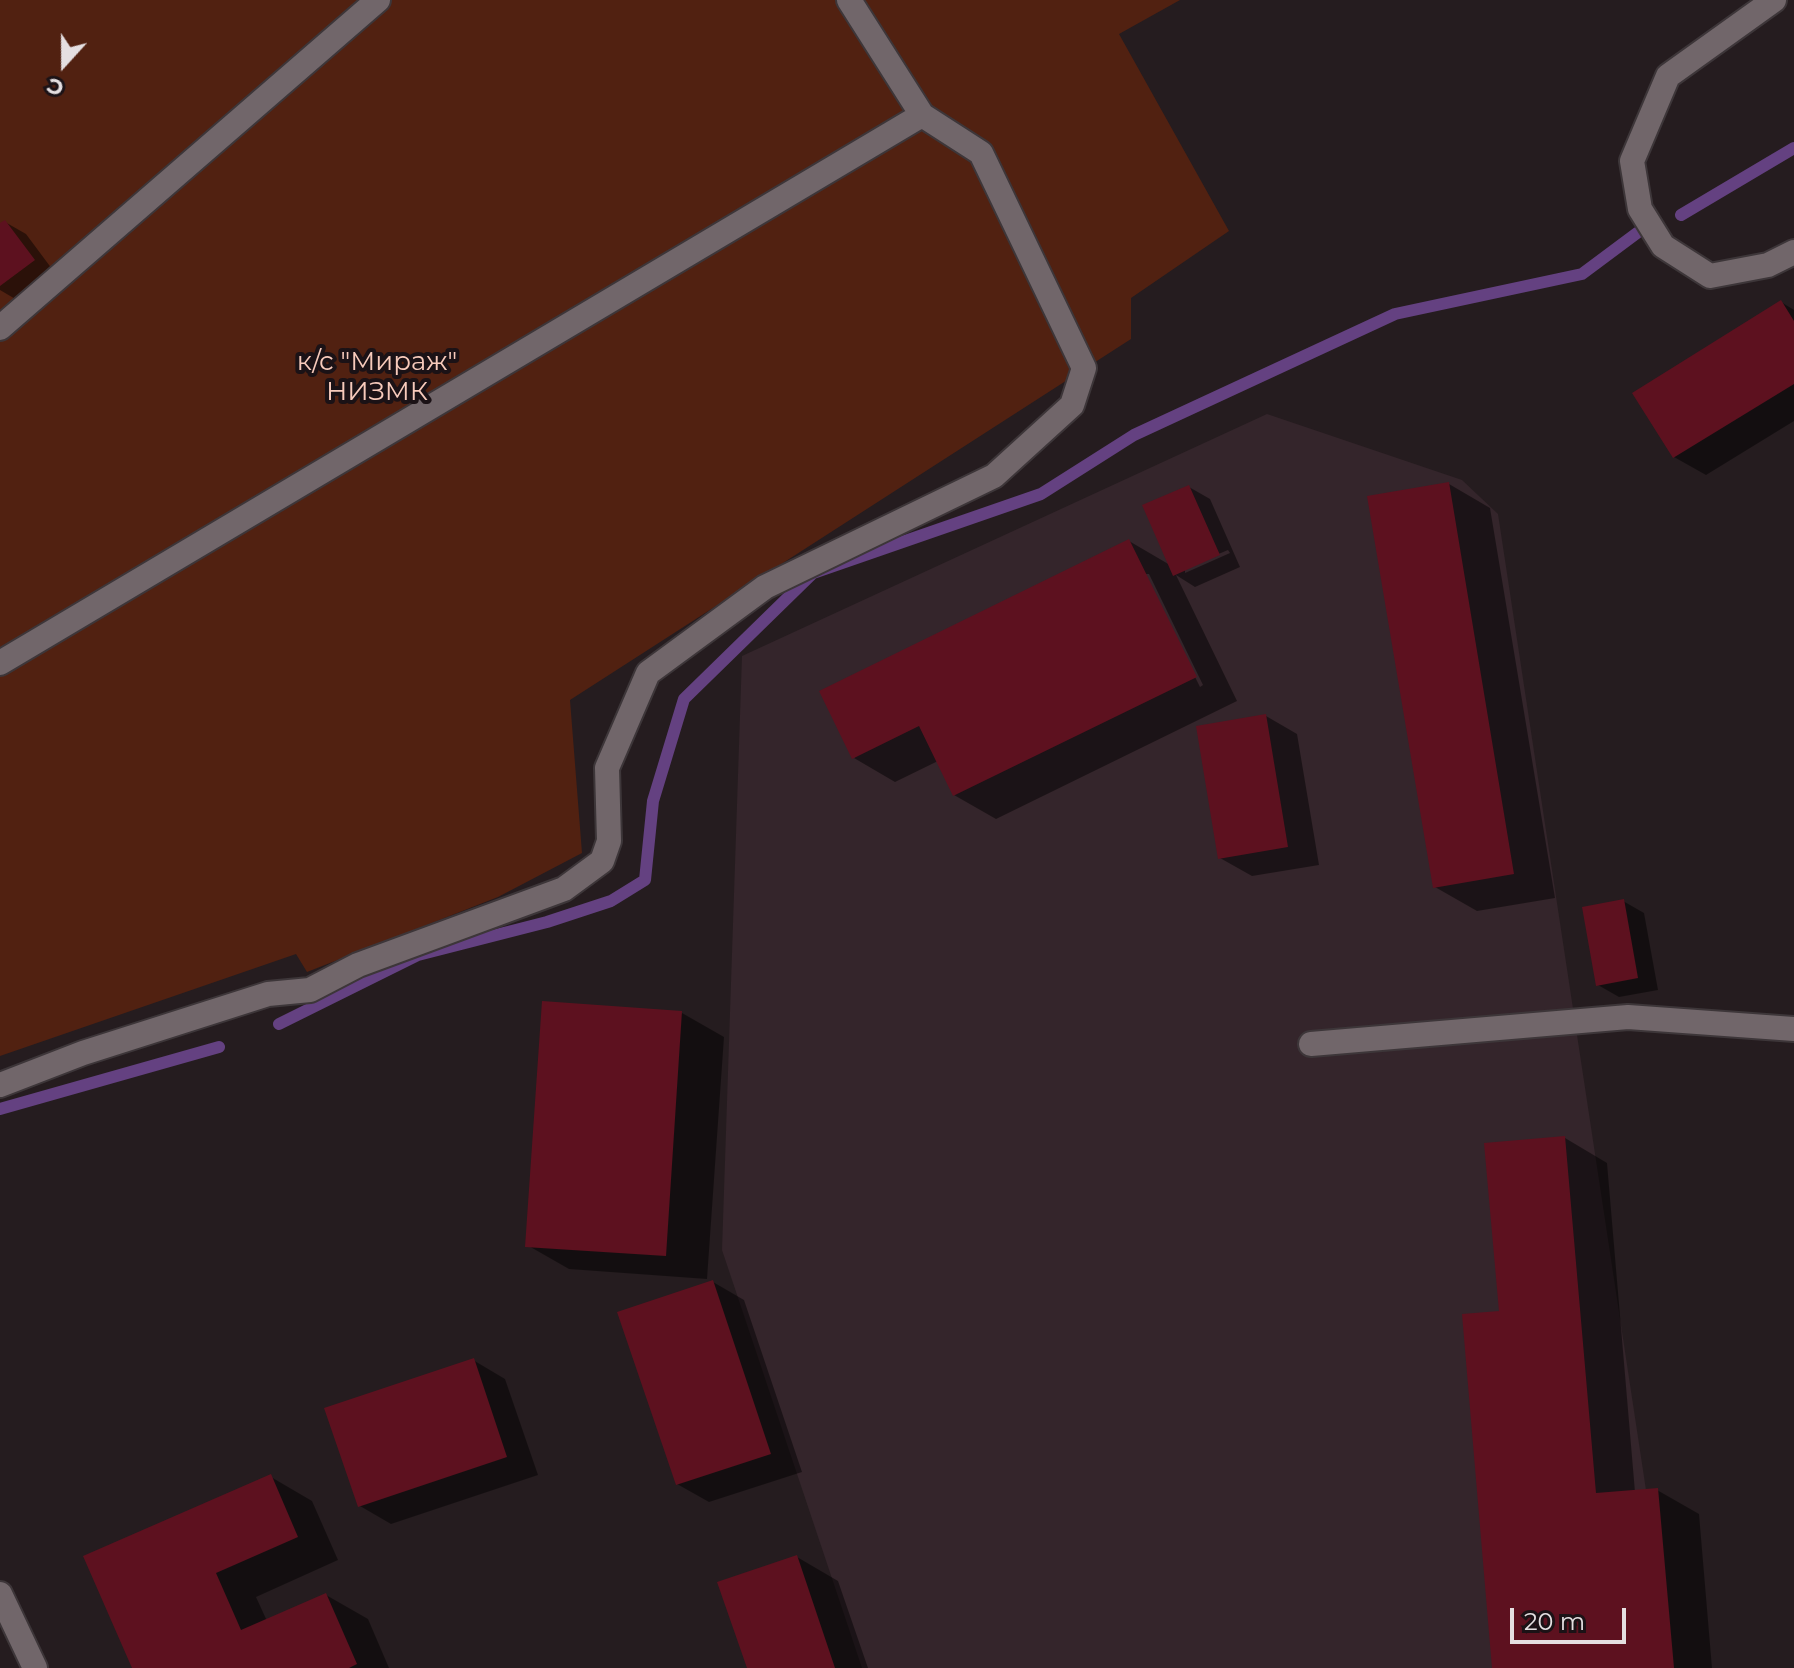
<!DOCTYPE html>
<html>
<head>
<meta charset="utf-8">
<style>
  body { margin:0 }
  #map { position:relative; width:1794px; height:1668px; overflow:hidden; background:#251c1f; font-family:Montserrat,sans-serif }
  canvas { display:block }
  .north { position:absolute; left:24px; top:24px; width:80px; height:80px; -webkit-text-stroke:6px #1b1216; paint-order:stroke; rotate:201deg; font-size:22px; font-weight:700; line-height:32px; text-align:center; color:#e5dfe1 }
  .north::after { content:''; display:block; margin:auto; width:28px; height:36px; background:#e5dfe1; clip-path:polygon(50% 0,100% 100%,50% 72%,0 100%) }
  .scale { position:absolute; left:1510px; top:1608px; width:116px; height:36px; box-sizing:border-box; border:4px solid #e5dfe1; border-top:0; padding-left:10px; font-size:24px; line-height:28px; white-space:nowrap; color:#e5dfe1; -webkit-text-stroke:6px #1b1216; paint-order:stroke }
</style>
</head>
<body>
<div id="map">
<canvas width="1794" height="1668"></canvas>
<div class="north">С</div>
<div class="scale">20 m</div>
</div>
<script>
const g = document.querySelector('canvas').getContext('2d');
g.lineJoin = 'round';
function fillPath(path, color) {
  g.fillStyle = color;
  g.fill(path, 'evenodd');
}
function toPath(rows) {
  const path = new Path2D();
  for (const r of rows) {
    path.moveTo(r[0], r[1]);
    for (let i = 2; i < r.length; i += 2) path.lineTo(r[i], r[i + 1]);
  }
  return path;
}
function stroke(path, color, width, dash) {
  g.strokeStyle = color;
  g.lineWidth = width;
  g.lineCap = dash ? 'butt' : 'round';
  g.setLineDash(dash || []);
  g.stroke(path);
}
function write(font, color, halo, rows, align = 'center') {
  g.font = font + ' Montserrat,sans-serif';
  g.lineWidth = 8;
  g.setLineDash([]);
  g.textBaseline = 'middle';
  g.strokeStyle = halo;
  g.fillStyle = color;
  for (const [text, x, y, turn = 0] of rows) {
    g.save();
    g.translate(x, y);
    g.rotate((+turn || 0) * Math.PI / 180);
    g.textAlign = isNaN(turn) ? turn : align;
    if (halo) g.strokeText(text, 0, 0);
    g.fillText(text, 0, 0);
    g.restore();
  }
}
fillPath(toPath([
  [1267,414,1462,480,1498,514,1673,1668,862,1668,722,1250,742,656]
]), '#34252b');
fillPath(toPath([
  [0,0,1180,0,1119,34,1229,231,1131,298,1131,339,570,700,582,853,498,897,307,972,296,954,0,1056]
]), '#512111');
fillPath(toPath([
  [5,222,26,234,55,273,17,300,0,290,0,226],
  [1781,302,1794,310,1794,421,1706,475,1674,457],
  [1449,484,1490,508,1555,898,1477,911,1435,887],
  [1189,487,1210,499,1240,567,1195,587,1176,575,1237,701,996,819,954,795,938,761,895,782,854,758,1129,541,1170,565],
  [1228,550,1230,553,1185,573,1185,568],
  [1144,574,1149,574,1203,685,1200,687],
  [1266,716,1297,734,1319,865,1252,876,1220,858],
  [1623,901,1644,913,1658,990,1619,997,1598,985],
  [682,1013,724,1037,707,1279,569,1269,527,1245],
  [1565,1138,1607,1163,1635,1492,1657,1490,1699,1514,1712,1668,1494,1668,1501,1312],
  [713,1282,744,1300,802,1472,709,1502,677,1484],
  [473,1360,505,1379,538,1475,391,1524,360,1506],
  [271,1477,312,1501,338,1560,256,1597,267,1621,326,1595,368,1619,389,1668,134,1668],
  [797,1557,838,1581,868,1668,749,1668]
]), '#0007');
stroke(toPath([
  [1681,215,1794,148],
  [279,1024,418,955,547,922,611,901,645,880,653,801,684,699,813,573,1041,494,1134,435,1395,314,1582,274,1637,233],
  [0,1109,219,1047]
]), '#644181', 12);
fillPath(toPath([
  [5,220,35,260,0,286,0,223],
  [1781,300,1794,321,1794,384,1673,458,1632,393],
  [1449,482,1514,874,1433,888,1367,496],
  [1189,485,1220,555,1173,576,1142,505],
  [1129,539,1197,677,953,796,919,726,852,759,819,691],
  [1266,714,1288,847,1218,859,1196,726],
  [1624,899,1638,978,1596,986,1582,907],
  [542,1001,682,1011,666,1256,525,1247],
  [1565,1136,1596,1493,1658,1488,1674,1668,1492,1668,1462,1314,1499,1311,1484,1143],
  [713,1280,771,1454,676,1485,617,1312],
  [474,1358,507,1457,358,1507,324,1408],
  [271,1474,298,1537,216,1573,241,1630,326,1593,357,1664,349,1668,132,1668,83,1556],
  [797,1555,835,1668,747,1668,717,1582]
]), '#5d111f');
const lane = toPath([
  [849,0,922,115],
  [1774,0,1668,76,1632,161,1640,209,1663,246,1710,276,1768,265,1794,252],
  [0,328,378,0],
  [0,663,922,115,981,153,1084,368,1072,405,994,476,765,587,648,673,607,768,609,841,602,861,564,889,358,965,310,990,268,994,83,1053,0,1085],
  [1311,1044,1628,1017,1794,1029],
  [0,1594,35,1668]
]);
stroke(lane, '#3d3639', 28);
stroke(lane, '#71666a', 24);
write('26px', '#f7cabb', '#1b1216', [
  ["к/с \"Мираж\"",377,362],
  ["НИЗМК",377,392]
]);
</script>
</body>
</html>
